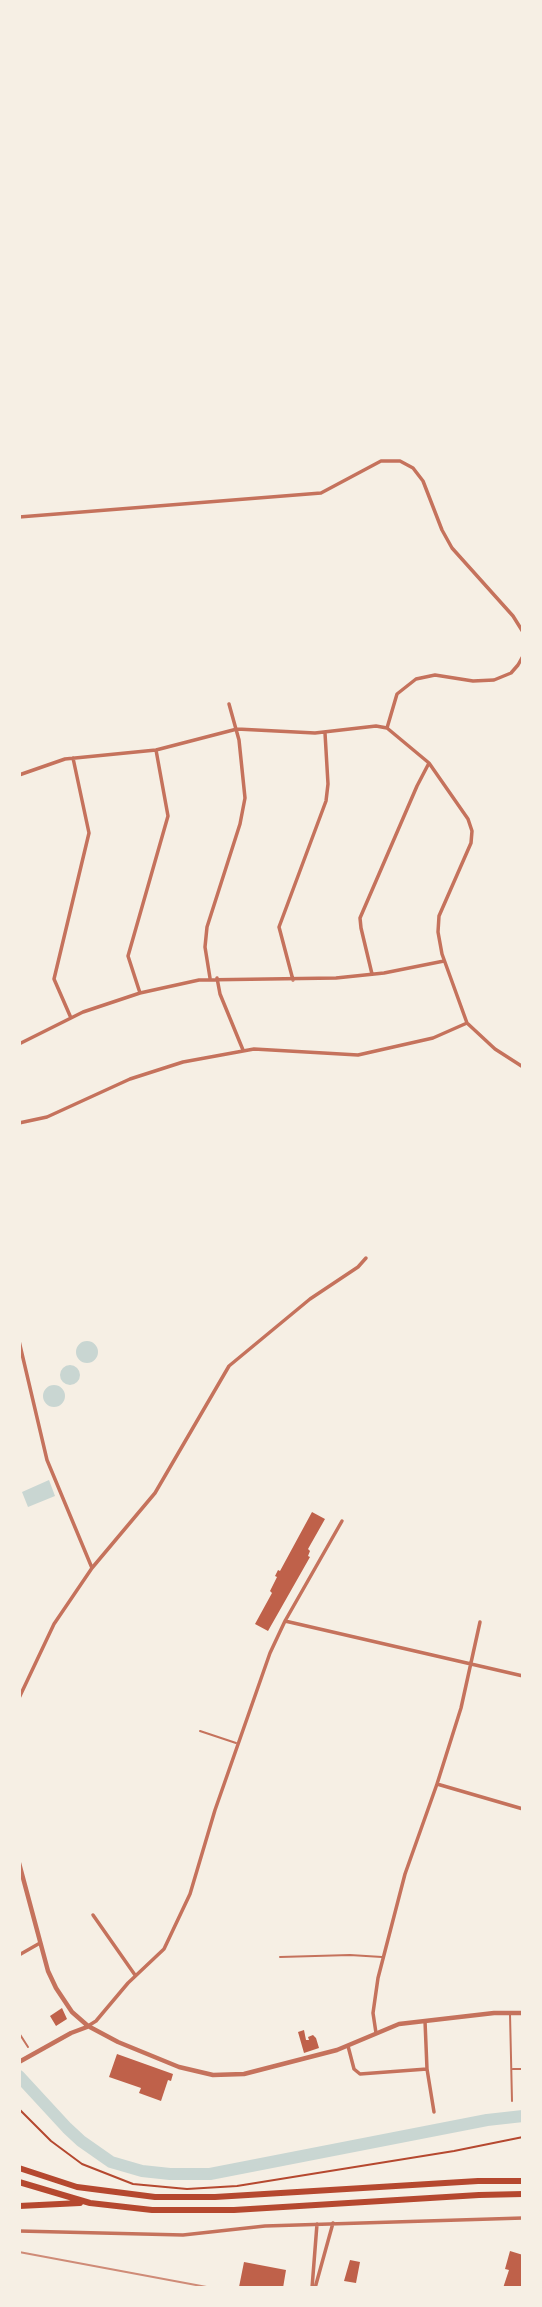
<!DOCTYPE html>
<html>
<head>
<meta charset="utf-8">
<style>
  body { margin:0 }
  #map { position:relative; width:542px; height:2307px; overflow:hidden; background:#f6efe4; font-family:Lato,sans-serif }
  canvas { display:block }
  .frame { position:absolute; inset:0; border:21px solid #f6efe4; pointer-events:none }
</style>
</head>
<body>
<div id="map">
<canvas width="542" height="2307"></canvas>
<div class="frame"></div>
</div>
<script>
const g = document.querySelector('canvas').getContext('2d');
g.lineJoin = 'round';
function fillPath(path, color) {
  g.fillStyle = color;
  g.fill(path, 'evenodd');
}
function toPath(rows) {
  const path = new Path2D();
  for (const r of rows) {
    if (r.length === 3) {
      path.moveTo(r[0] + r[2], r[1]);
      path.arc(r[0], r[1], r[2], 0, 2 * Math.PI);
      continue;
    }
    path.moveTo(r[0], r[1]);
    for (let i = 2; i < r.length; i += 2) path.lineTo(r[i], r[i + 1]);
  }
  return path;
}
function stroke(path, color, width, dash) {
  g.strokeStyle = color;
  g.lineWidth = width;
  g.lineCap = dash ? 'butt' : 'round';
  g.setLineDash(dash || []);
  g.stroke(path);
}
fillPath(toPath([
  [87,1352,11],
  [70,1375,10],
  [54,1396,11],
  [49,1480,55,1496,28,1507,22,1492]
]), '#c9d6d2');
stroke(toPath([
  [19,2076,67,2128,81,2141,111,2162,142,2171,170,2174,210,2174,487,2120,523,2116]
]), '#c9d6d2', 12);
fillPath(toPath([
  [312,1512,325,1519,308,1549,310,1551,308,1556,310,1557,268,1631,255,1624,272,1593,270,1591,277,1577,275,1576,278,1570,280,1571],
  [62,2008,67,2019,56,2026,50,2016],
  [304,2030,306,2040,309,2040,308,2037,313,2035,316,2038,319,2048,304,2053,298,2032],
  [117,2054,173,2074,171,2081,168,2080,161,2101,139,2093,141,2088,109,2077],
  [510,2251,523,2255,523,2288,503,2288,509,2270,505,2269],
  [350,2260,360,2262,356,2283,344,2281],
  [244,2262,286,2270,283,2288,239,2287]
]), '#bf614a');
stroke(toPath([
  [19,2109,51,2141,82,2164,133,2184,187,2189,237,2186,454,2151,523,2137]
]), '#b5482f', 2);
stroke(toPath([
  [200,1731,236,1743],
  [280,1957,350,1955,382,1957],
  [510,2014,512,2101],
  [19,2033,28,2047],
  [513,2069,523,2069]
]), '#c5725c', 2);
stroke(toPath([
  [19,517,321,493,381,461,400,461,413,468,423,481,442,530,452,548,513,616,523,632],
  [387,728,397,694,416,679,435,675,473,681,494,680,511,673,518,665,523,656],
  [19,775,65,759,156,750,237,729,315,733,376,726,387,728,429,763,468,819,472,831,471,843,439,916,438,932,442,954,467,1023,495,1049,523,1067],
  [372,974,361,928,360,918,417,786,429,763],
  [210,978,205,947,207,927,240,824,245,798,239,740,229,704],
  [217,978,220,994,243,1050],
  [293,980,279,927,326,801,328,784,325,733],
  [140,993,128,956,168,816,156,750],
  [71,1018,54,979,89,833,73,758],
  [19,1044,83,1012,140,993,199,980,336,978,384,973,444,961],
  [19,1123,47,1117,130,1079,183,1062,254,1049,358,1055,433,1038,467,1023],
  [19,1341,47,1460,92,1568],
  [285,1621,523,1676],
  [19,1698,54,1624,92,1568,155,1493,229,1366,310,1299,358,1267,366,1258],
  [437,1784,523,1809],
  [93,1915,135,1975],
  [19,1955,40,1943],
  [425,2021,427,2069,434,2112],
  [88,2026,96,2021,128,1983,164,1949,190,1894,215,1810,270,1653,285,1621,342,1521],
  [376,2033,373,2013,378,1978,405,1874,437,1784,461,1708,480,1622],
  [348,2046,354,2069,360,2074,427,2069],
  [19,2231,183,2235,265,2226,523,2218],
  [312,2288,317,2224],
  [315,2288,333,2223]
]), '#c5725c', 3.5);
stroke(toPath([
  [19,1863,48,1971,56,1988,72,2012,88,2026,118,2042,179,2067,213,2075,244,2074,337,2050,399,2024,494,2013,523,2013],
  [19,2062,71,2033,87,2027]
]), '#c5725c', 4.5);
stroke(toPath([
  [19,2168,77,2187,155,2197,215,2197,478,2181,523,2181],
  [19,2182,90,2203,152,2210,234,2210,479,2195,523,2194],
  [19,2206,80,2203]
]), '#b5482f', 6);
stroke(toPath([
  [19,2252,212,2288]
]), '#cf8b77', 2);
</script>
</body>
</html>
